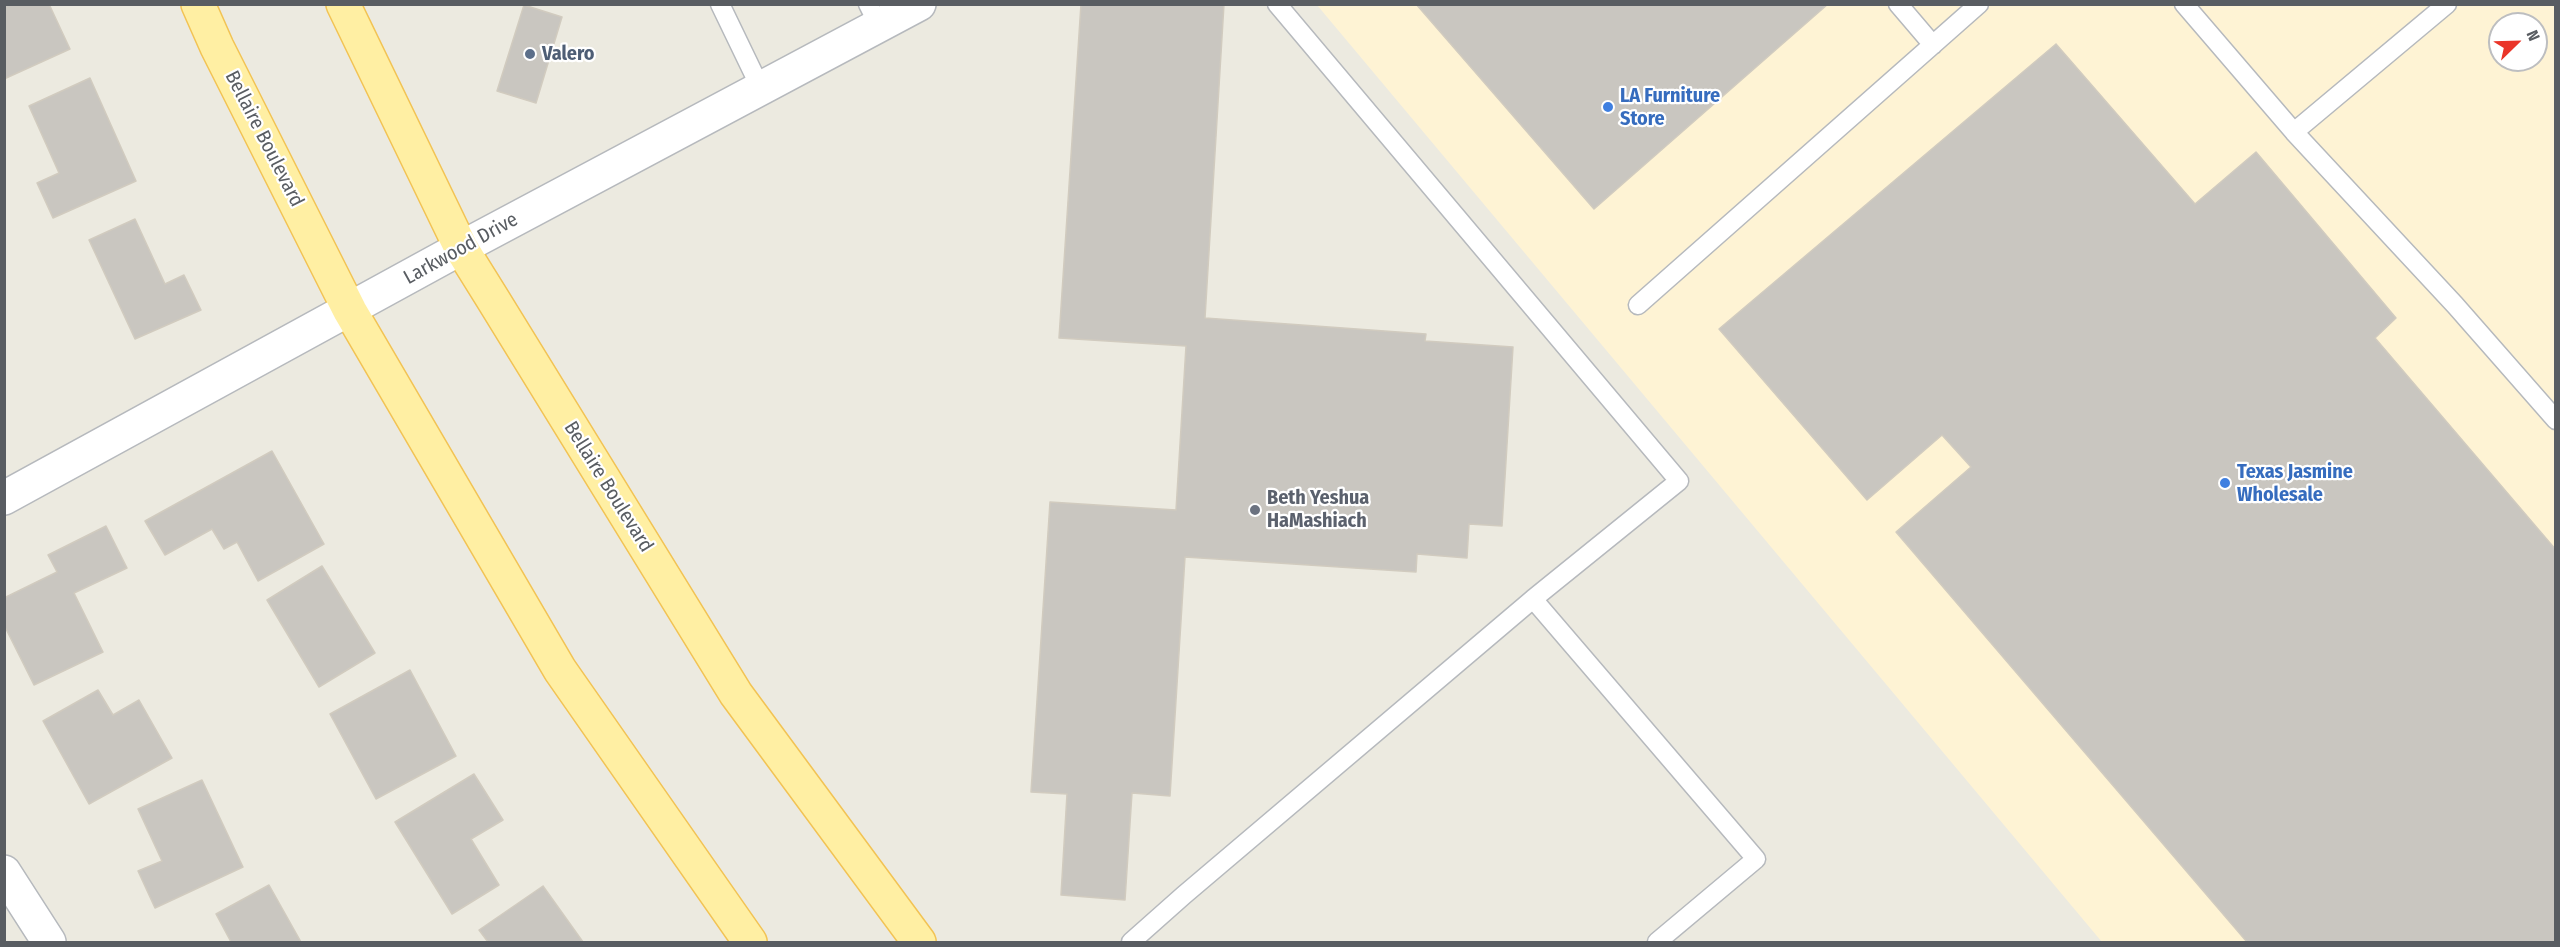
<!DOCTYPE html>
<html>
<head>
<meta charset="utf-8">
<style>
  body { margin:0 }
  #map { position:relative; width:2560px; height:947px; overflow:hidden; background:#eceae0; font-family:"Fira Sans Condensed",sans-serif }
  canvas { display:block }
  .frame { position:absolute; inset:0; border:6px solid #595d62; pointer-events:none }
  .north { position:absolute; left:2488px; top:12px; width:60px; height:60px; box-sizing:border-box; background:#fff; border:2px solid #bdbec0; border-radius:50%; rotate:67deg; font-size:16px; font-weight:700; line-height:24px; text-align:center; color:#595d62 }
  .north::after { content:''; display:block; margin:auto; width:21px; height:27px; background:#ea3529; clip-path:polygon(50% 0,100% 100%,50% 72%,0 100%) }
</style>
</head>
<body>
<div id="map">
<canvas width="2560" height="947"></canvas>
<div class="frame"></div>
<div class="north">N</div>
</div>
<script>
const g = document.querySelector('canvas').getContext('2d');
g.lineJoin = 'round';
function fillPath(path, color) {
  g.fillStyle = color;
  g.fill(path, 'evenodd');
}
function toPath(rows) {
  const path = new Path2D();
  for (const r of rows) {
    path.moveTo(r[0], r[1]);
    for (let i = 2; i < r.length; i += 2) path.lineTo(r[i], r[i + 1]);
  }
  return path;
}
function stroke(path, color, width, dash) {
  g.strokeStyle = color;
  g.lineWidth = width;
  g.lineCap = dash ? 'butt' : 'round';
  g.setLineDash(dash || []);
  g.stroke(path);
}
function write(font, color, halo, rows, align = 'center') {
  g.font = font + ' "Fira Sans Condensed",sans-serif';
  g.lineWidth = 4.5;
  g.setLineDash([]);
  g.textBaseline = 'middle';
  g.strokeStyle = halo;
  g.fillStyle = color;
  for (const [text, x, y, turn = 0] of rows) {
    g.save();
    g.translate(x, y);
    g.rotate((+turn || 0) * Math.PI / 180);
    g.textAlign = isNaN(turn) ? turn : align;
    if (halo) g.strokeText(text, 0, 0);
    g.fillText(text, 0, 0);
    g.restore();
  }
}
fillPath(toPath([
  [1317,5,2555,5,2555,942,2102,942],
  [2500,24,2536,24,2536,60,2500,60]
]), '#fef3d4');
const building = toPath([
  [4,4,49,4,70,49,4,79,4,4],
  [1081,4,1224,4,1205,318,1426,334,1425,341,1513,347,1502,526,1469,524,1467,558,1417,554,1416,572,1185,557,1170,796,1132,793,1125,900,1061,895,1067,794,1031,792,1050,502,1176,510,1186,346,1059,338,1081,4],
  [1416,4,1828,4,1594,209,1416,4],
  [524,5,562,17,536,103,497,91,524,5],
  [2056,44,2195,204,2256,152,2396,318,2375,338,2556,550,2556,942,2247,942,1896,532,1971,467,1942,435,1867,500,1719,329,2056,44],
  [90,78,136,181,53,218,37,183,59,173,29,106,90,78],
  [135,219,165,284,184,275,201,310,135,339,89,240,135,219],
  [272,451,324,544,258,581,237,542,224,549,212,529,165,555,145,521,272,451],
  [106,526,127,568,74,593,103,652,34,685,4,625,4,598,57,572,48,555,106,526],
  [322,566,375,653,319,687,267,600,322,566],
  [410,670,456,756,376,799,330,714,410,670],
  [98,690,113,715,139,700,172,758,89,804,43,721,98,690],
  [474,774,503,820,471,839,499,885,452,914,395,822,474,774],
  [202,780,243,867,155,908,138,871,162,861,138,809,202,780],
  [269,885,301,942,231,942,216,914,269,885],
  [543,886,583,942,488,942,479,930,543,886]
]);
fillPath(building, '#c9c6c0');
stroke(building, '#d1cbbf', 1.5);
const service = toPath([
  [720,4,761,89],
  [868,4,879,26],
  [1898,4,1933,45],
  [2184,4,2294,132,2455,305,2556,420],
  [2294,132,2447,4],
  [1638,305,1979,4],
  [1533,599,1756,859,1657,942],
  [1131,942,1184,895,1533,599,1679,481,1277,4]
]);
const minor = toPath([
  [4,872,49,942]
]);
const tertiary = toPath([
  [4,498,461,248,919,4]
]);
const primary = toPath([
  [198,4,217,47,350,311,560,670,750,942],
  [343,4,461,248,494,301,736,694,919,942]
]);
stroke(service, '#b6b9bd', 21);
stroke(minor, '#b6b9bd', 36);
stroke(tertiary, '#b6b9bd', 36);
stroke(primary, '#f2c354', 36);
stroke(service, '#fff', 18);
stroke(minor, '#fff', 33);
stroke(tertiary, '#fff', 33);
stroke(primary, '#ffefa3', 33);
for (const [x, y, r, color] of [
  [530,54,6,"#5c6f8a"],
  [1608,107,6,"#3f7fe0"],
  [2225,483,6,"#3f7fe0"],
  [1255,510,6,"#6b7280"]
]) {
  const dot = new Path2D();
  dot.arc(x, y, r, 0, 2 * Math.PI);
  g.fillStyle = color;
  g.fill(dot);
  stroke(dot, '#fff', 2);
}
write('bold 20px', '#4e5e75', '#fff', [
  ["Valero",542,54]
], 'left');
write('bold 20px', '#366cbe', '#fff', [
  ["LA Furniture",1620,96],
  ["Store",1620,119],
  ["Texas Jasmine",2237,472],
  ["Wholesale",2237,495]
], 'left');
write('20px', '#595d62', '#fff', [
  ["Bellaire Boulevard",264,139,63],
  ["Larkwood Drive",461,249,-29],
  ["Bellaire Boulevard",608,487,58]
]);
write('bold 20px', '#5b616d', '#fff', [
  ["Beth Yeshua",1267,498],
  ["HaMashiach",1267,521]
], 'left');
</script>
</body>
</html>
